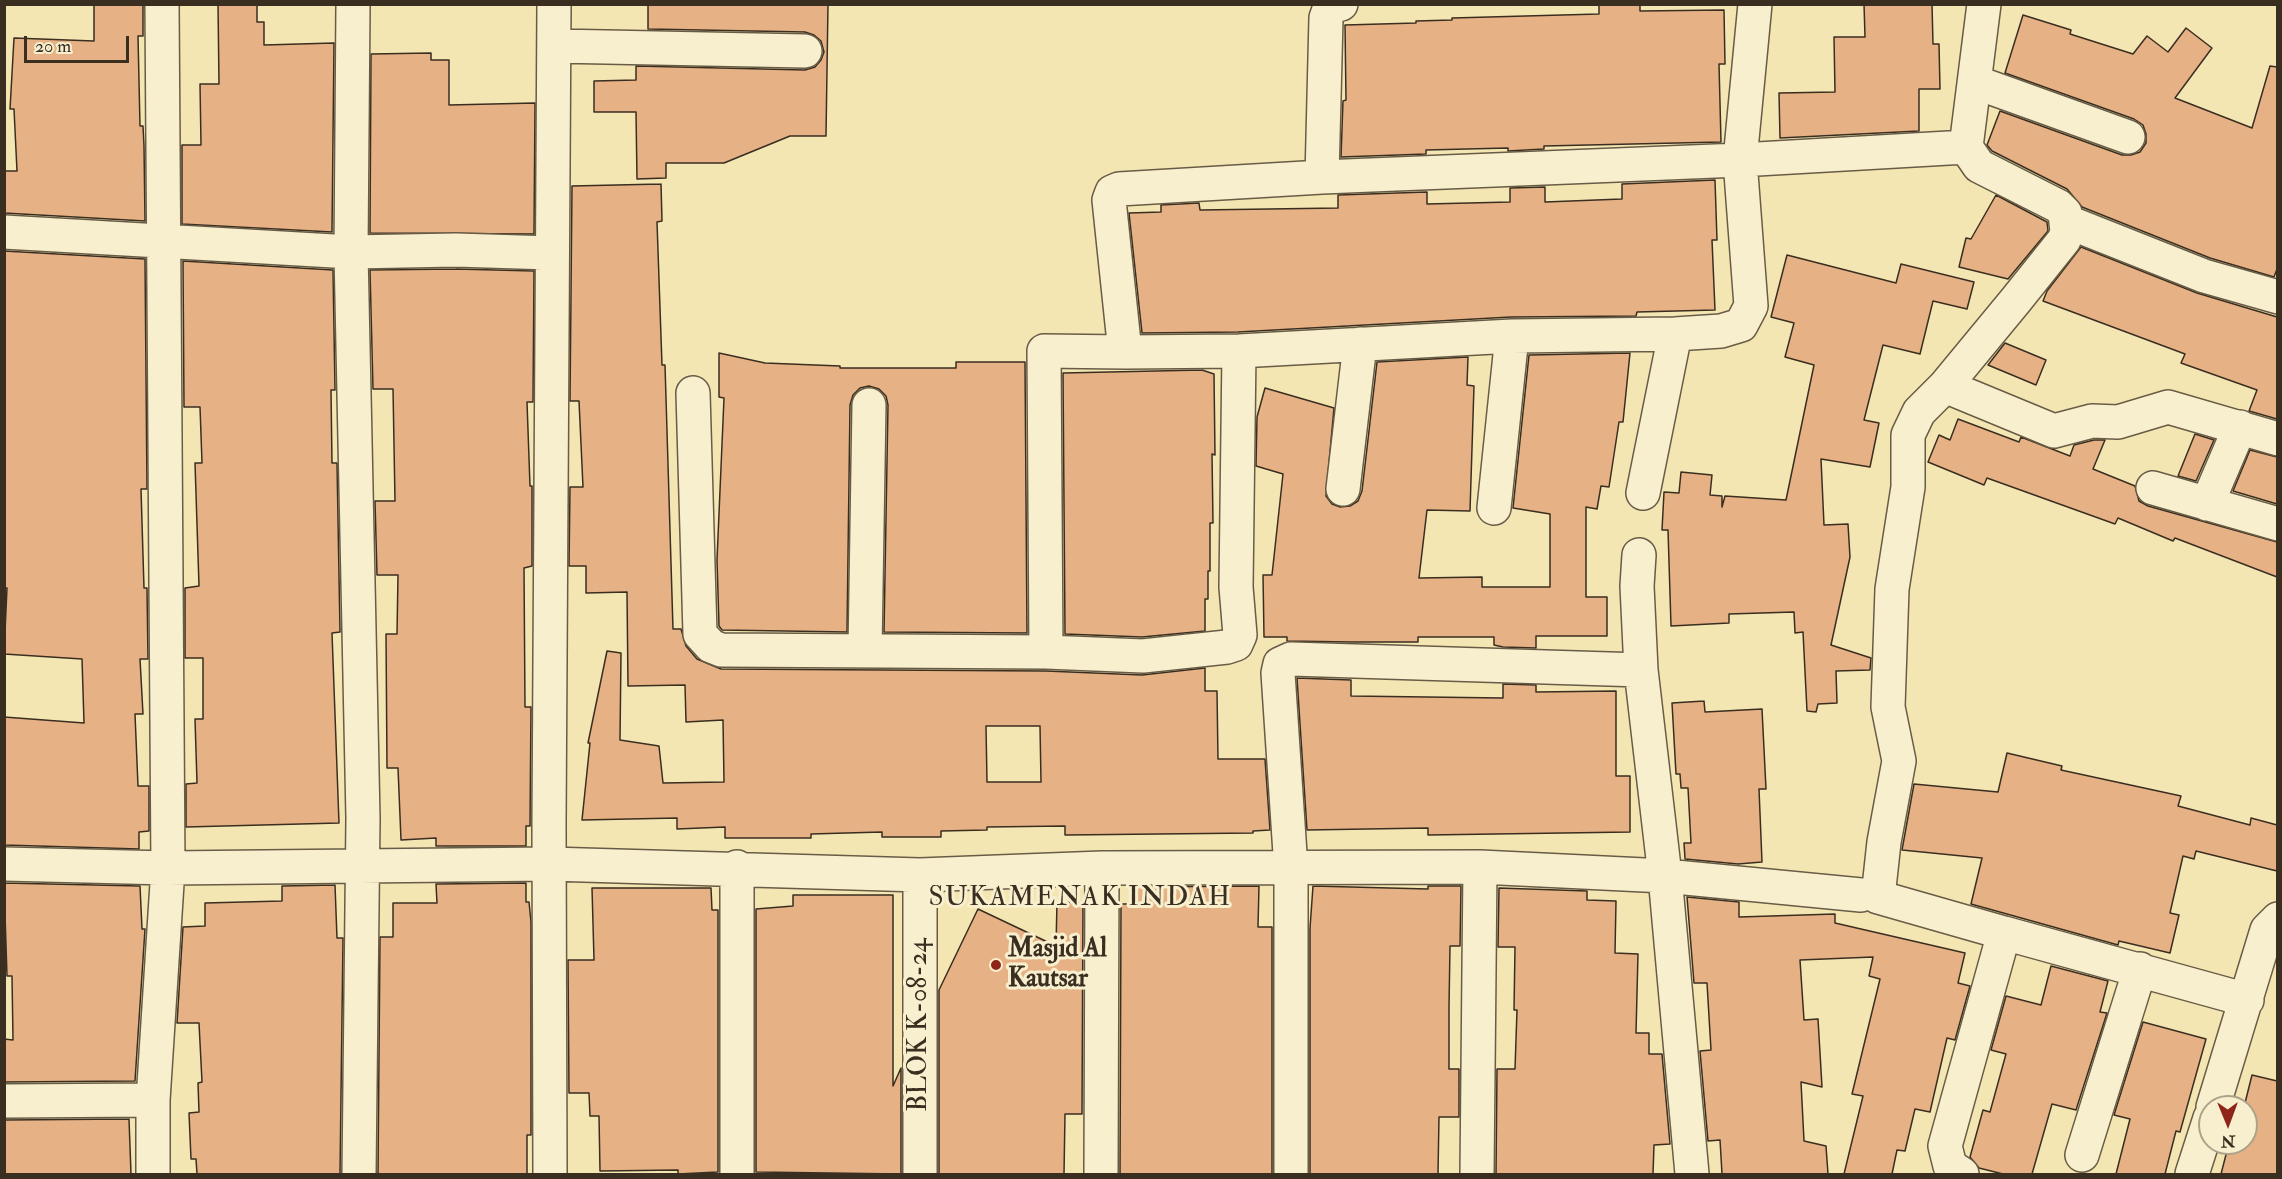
<!DOCTYPE html>
<html>
<head>
<meta charset="utf-8">
<style>
  body { margin:0 }
  #map { position:relative; width:2282px; height:1179px; overflow:hidden; background:#f4e6b3; font-family:"IM FELL Double Pica",serif }
  canvas { display:block }
  .frame { position:absolute; inset:0; border:6px solid #3a2e21; pointer-events:none }
  .north { position:absolute; left:2198px; top:1095px; width:60px; height:60px; box-sizing:border-box; background:#f8efce; border:2px solid #aca289; border-radius:50%; rotate:179deg; font-size:16px; font-weight:700; line-height:24px; text-align:center; color:#3a2e21 }
  .north::after { content:''; display:block; margin:auto; width:21px; height:27px; background:#8f2418; clip-path:polygon(50% 0,100% 100%,50% 72%,0 100%) }
  .scale { position:absolute; left:24px; top:36px; width:105px; height:27px; box-sizing:border-box; border:3px solid #3a2e21; border-top:0; padding-left:8px; font-size:18px; line-height:21px; white-space:nowrap; color:#3a2e21; -webkit-text-stroke:4px #f8efce; paint-order:stroke }
</style>
</head>
<body>
<div id="map">
<canvas width="2282" height="1179"></canvas>
<div class="frame"></div>
<div class="north">N</div>
<div class="scale">20 m</div>
</div>
<script>
const g = document.querySelector('canvas').getContext('2d');
g.lineJoin = 'round';
function fillPath(path, color) {
  g.fillStyle = color;
  g.fill(path, 'evenodd');
}
function toPath(rows) {
  const path = new Path2D();
  for (const r of rows) {
    path.moveTo(r[0], r[1]);
    for (let i = 2; i < r.length; i += 2) path.lineTo(r[i], r[i + 1]);
  }
  return path;
}
function stroke(path, color, width, dash) {
  g.strokeStyle = color;
  g.lineWidth = width;
  g.lineCap = dash ? 'butt' : 'round';
  g.setLineDash(dash || []);
  g.stroke(path);
}
function write(font, color, halo, rows, align = 'center') {
  g.font = font + ' "IM FELL Double Pica",serif';
  g.lineWidth = 6;
  g.setLineDash([]);
  g.textBaseline = 'middle';
  g.strokeStyle = halo;
  g.fillStyle = color;
  for (const [text, x, y, turn = 0] of rows) {
    g.save();
    g.translate(x, y);
    g.rotate((+turn || 0) * Math.PI / 180);
    g.textAlign = isNaN(turn) ? turn : align;
    if (halo) g.strokeText(text, 0, 0);
    g.fillText(text, 0, 0);
    g.restore();
  }
}
const building = toPath([
  [94,4,143,4,143,36,138,36,140,126,143,126,144,146,145,221,4,213,4,171,17,171,14,109,10,109,14,38,94,41,94,4],
  [218,4,257,4,257,22,264,22,264,45,334,43,332,232,182,224,182,145,201,145,200,84,219,84,218,4],
  [648,4,828,4,826,136,790,136,724,163,666,163,666,178,637,179,636,112,594,112,594,81,636,80,636,66,805,70,815,67,821,60,824,52,821,41,814,35,805,32,648,29,648,4],
  [1640,4,1640,11,1724,10,1725,64,1719,64,1721,142,1544,146,1544,149,1508,151,1508,148,1426,150,1426,154,1341,157,1343,101,1346,100,1345,25,1416,23,1416,21,1452,20,1452,18,1599,14,1599,5,1640,4],
  [1864,4,1932,4,1933,44,1939,44,1940,89,1919,89,1919,131,1780,138,1779,93,1835,92,1834,37,1865,37,1864,4],
  [2023,15,2071,30,2070,34,2133,54,2147,36,2168,52,2186,28,2212,48,2175,98,2252,128,2270,66,2277,67,2277,269,2274,277,2210,258,2082,207,2067,189,1992,151,1987,145,2000,111,2122,155,2131,155,2140,152,2146,143,2146,134,2143,125,2134,119,2005,73,2023,15],
  [431,53,431,60,449,60,449,105,535,103,534,234,370,233,371,54,431,53],
  [1715,180,1717,240,1712,240,1715,310,1637,312,1636,316,1511,317,1238,332,1142,333,1129,213,1161,212,1161,205,1199,203,1200,210,1338,208,1338,195,1427,192,1427,204,1510,202,1510,188,1545,187,1545,202,1622,199,1622,184,1715,180],
  [661,184,662,221,657,222,662,365,665,365,673,629,681,629,686,646,697,659,721,669,1046,671,1142,675,1205,668,1205,691,1217,691,1218,759,1265,759,1270,830,1253,831,1253,833,1065,835,1065,826,987,827,987,830,941,831,941,837,882,837,882,832,811,834,811,838,725,838,725,827,677,829,677,818,582,820,590,743,588,743,607,651,621,653,620,740,659,746,663,783,724,782,723,720,686,722,685,685,628,686,627,592,586,593,586,566,569,566,570,487,583,487,579,401,570,401,572,186,661,184],
  [986,726,1040,726,1041,782,987,782,986,726],
  [1996,195,2047,222,2048,231,2008,279,1959,267,1966,238,1971,239,1996,195],
  [2081,247,2197,293,2277,317,2277,419,2249,411,2257,390,2181,363,2185,354,2043,301,2047,291,2081,247],
  [4,251,145,259,147,489,141,489,144,588,147,588,148,659,140,659,143,714,135,714,138,786,149,786,149,831,139,832,139,849,4,845,4,717,84,723,82,659,4,654,7,588,4,588,4,251],
  [1787,255,1896,283,1901,264,1974,282,1967,309,1933,301,1920,354,1883,345,1864,420,1879,423,1870,467,1821,459,1824,525,1848,524,1850,557,1831,645,1871,658,1870,670,1836,671,1837,703,1818,704,1816,712,1807,711,1803,632,1795,633,1794,612,1729,614,1729,623,1671,626,1668,530,1662,530,1664,492,1679,493,1681,472,1712,475,1710,495,1722,496,1722,507,1725,496,1786,500,1814,365,1785,357,1794,323,1771,317,1787,255],
  [183,261,333,270,335,390,331,390,332,463,337,463,340,632,332,633,339,823,186,827,186,784,197,783,195,719,203,719,203,658,185,658,185,588,199,586,195,463,202,463,200,407,184,407,183,261],
  [456,269,534,271,533,402,527,402,530,486,532,486,532,566,524,568,525,707,531,707,530,826,526,826,526,846,436,846,436,838,401,840,398,768,387,768,386,634,397,634,398,575,377,575,375,501,395,501,393,389,373,389,370,270,456,269],
  [2005,343,2046,360,2036,385,1988,365,2005,343],
  [719,353,765,363,840,366,840,368,956,368,956,362,1025,362,1027,633,884,632,888,405,886,396,879,389,869,386,860,388,853,395,850,405,847,632,722,630,719,626,717,560,724,398,719,397,719,353],
  [1630,353,1623,422,1619,422,1609,487,1601,486,1597,509,1586,507,1586,597,1607,597,1607,636,1536,636,1536,648,1503,647,1494,645,1494,637,1418,637,1418,642,1351,642,1287,641,1287,637,1264,637,1263,575,1272,575,1283,474,1256,466,1257,417,1265,388,1334,408,1326,496,1332,504,1340,507,1350,506,1358,501,1362,491,1377,362,1468,357,1467,385,1474,386,1470,511,1427,510,1419,578,1482,577,1482,587,1550,587,1550,514,1513,508,1529,355,1630,353],
  [1202,370,1214,374,1215,455,1212,454,1213,523,1210,523,1210,571,1208,571,1208,599,1205,599,1205,631,1142,637,1065,634,1063,373,1202,370],
  [1958,419,2019,442,2021,437,2070,456,2074,445,2094,440,2105,440,2093,469,2135,486,2139,501,2148,506,2277,542,2277,577,2175,538,2173,541,2118,518,2115,524,1987,478,1984,485,1928,462,1939,435,1950,440,1958,419],
  [2195,434,2214,440,2196,481,2178,476,2195,434],
  [2250,450,2277,457,2277,504,2233,491,2250,450],
  [1297,678,1351,680,1351,696,1503,698,1503,684,1536,685,1536,692,1616,691,1616,776,1630,776,1630,832,1428,835,1428,828,1307,830,1297,678],
  [1704,701,1705,712,1762,709,1766,789,1759,789,1762,862,1738,864,1685,859,1684,843,1691,843,1688,788,1681,788,1680,774,1676,774,1672,703,1704,701],
  [2007,753,2062,766,2061,770,2181,796,2178,806,2250,825,2251,818,2277,825,2277,871,2196,851,2194,859,2183,856,2170,913,2179,915,2170,953,2119,941,2118,945,1971,904,1982,858,1902,850,1914,784,1998,792,2007,753],
  [4,883,140,886,142,929,145,929,135,1081,4,1082,4,1039,13,1040,12,976,7,976,4,883],
  [526,883,526,902,529,902,531,922,531,1135,527,1135,527,1174,378,1174,380,937,393,937,393,903,437,903,436,884,526,883],
  [335,885,337,938,343,938,340,1174,197,1174,196,1159,191,1159,189,1113,199,1112,198,1083,202,1082,199,1023,177,1023,183,927,205,926,205,903,282,901,282,886,335,885],
  [1259,886,1258,927,1272,927,1272,1174,1120,1174,1121,904,1132,904,1132,887,1259,886],
  [1313,886,1428,889,1428,886,1461,886,1460,946,1450,946,1449,1007,1449,1069,1459,1069,1459,1117,1439,1117,1438,1174,1310,1174,1310,928,1313,886],
  [592,888,711,888,712,910,718,910,718,1172,678,1174,678,1170,600,1171,599,1116,590,1116,589,1093,569,1093,568,960,594,960,592,888],
  [1499,888,1587,891,1587,900,1616,901,1615,953,1638,954,1636,1033,1649,1033,1649,1054,1662,1054,1670,1144,1654,1145,1653,1174,1496,1174,1497,1069,1515,1069,1517,1010,1514,1010,1515,947,1498,947,1499,888],
  [793,895,893,895,893,1086,901,1068,901,1174,756,1172,756,909,793,906,793,895],
  [1687,897,1739,902,1739,917,1835,914,1835,923,1965,953,1958,983,1970,986,1955,1040,1947,1038,1930,1112,1915,1109,1905,1151,1897,1150,1892,1174,1844,1174,1863,1096,1852,1094,1880,979,1869,976,1873,957,1800,960,1804,1020,1818,1019,1822,1087,1801,1082,1804,1141,1826,1146,1828,1174,1722,1174,1720,1140,1708,1141,1700,1051,1711,1050,1707,983,1694,983,1687,897],
  [1057,902,1083,903,1082,1114,1065,1114,1064,1174,939,1174,939,990,978,909,1056,946,1057,902],
  [2051,966,2108,981,2100,1012,2107,1013,2076,1110,2052,1104,2032,1174,2003,1174,1979,1168,1970,1157,1983,1110,1990,1112,2006,1054,1991,1050,2006,996,2041,1005,2051,966],
  [2143,1022,2206,1039,2180,1132,2176,1131,2165,1174,2116,1174,2130,1119,2114,1115,2143,1022],
  [2252,1075,2277,1081,2277,1174,2221,1174,2229,1143,2246,1143,2244,1107,2252,1075],
  [129,1119,131,1174,4,1174,4,1120,129,1119]
]);
fillPath(building, '#e6b184');
stroke(building, '#3a2e21', 1.5);
const street = toPath([
  [353,4,351,252,363,818,359,1174],
  [1755,4,1740,160,1751,306,1741,325,1721,331,1675,334,1512,336,1239,351,1125,352,1109,200,1112,192,1119,189,1322,177,1740,160,1966,147],
  [556,46,805,51],
  [1975,82,2128,137],
  [1322,177,1326,18,1330,7,1341,4],
  [2068,222,2204,276,2278,297],
  [4,232,351,252,456,250,551,253],
  [1945,386,2054,431,2092,421,2118,422,2168,407,2278,439],
  [693,393,700,634,711,646,721,650,1046,652,1143,656,1227,647,1236,644,1240,635,1236,587,1239,351],
  [2153,488,2278,524],
  [1343,489,1360,344],
  [1643,493,1675,334],
  [2207,504,2240,427],
  [1494,508,1512,336],
  [1639,555,1637,586,1641,670,1665,876,1692,1174],
  [865,651,869,405],
  [1046,652,1044,351,1125,352],
  [4,864,168,868,550,864,920,875,1102,868,1480,867,1665,876,1861,895],
  [737,867,737,1174],
  [920,875,920,1174],
  [2004,933,2247,1000],
  [4,1101,153,1100],
  [2213,1107,2267,930,2278,919],
  [2082,1155,2140,969],
  [153,1174,153,1100,168,868,162,4],
  [550,1174,549,822,554,4],
  [1101,1174,1102,868],
  [1291,1174,1291,869,1278,673,1280,664,1291,659,1641,670],
  [1477,1174,1480,867],
  [1962,1174,1950,1166,1945,1146,2004,933,1878,897,1884,842,1899,761,1888,707,1892,589,1908,487,1908,435,1919,412,1945,386,2016,300,2064,240,2067,232,2065,213,2058,206,1979,166,1966,147,1984,4],
  [2192,1174,2210,1118]
]);
stroke(street, '#685c46', 36);
stroke(street, '#f8efce', 33);
for (const [x, y, r, color] of [
  [996,965,6,"#8f2418"]
]) {
  const dot = new Path2D();
  dot.arc(x, y, r, 0, 2 * Math.PI);
  g.fillStyle = color;
  g.fill(dot);
  stroke(dot, '#f8efce', 2);
}
write('bold 26px', '#3a2e21', '#f8efce', [
  ["Masjid Al",1008,950],
  ["Kautsar",1008,980]
], 'left');
write('26px', '#3a2e21', '#f8efce', [
  ["BLOK K-08-24",920,1025,-90]
]);
g.letterSpacing = '1.5px';
write('27px', '#3a2e21', '#f8efce', [
  ["SUKAMENAK INDAH",1080,899]
]);
g.letterSpacing = '0px';
</script>
</body>
</html>
